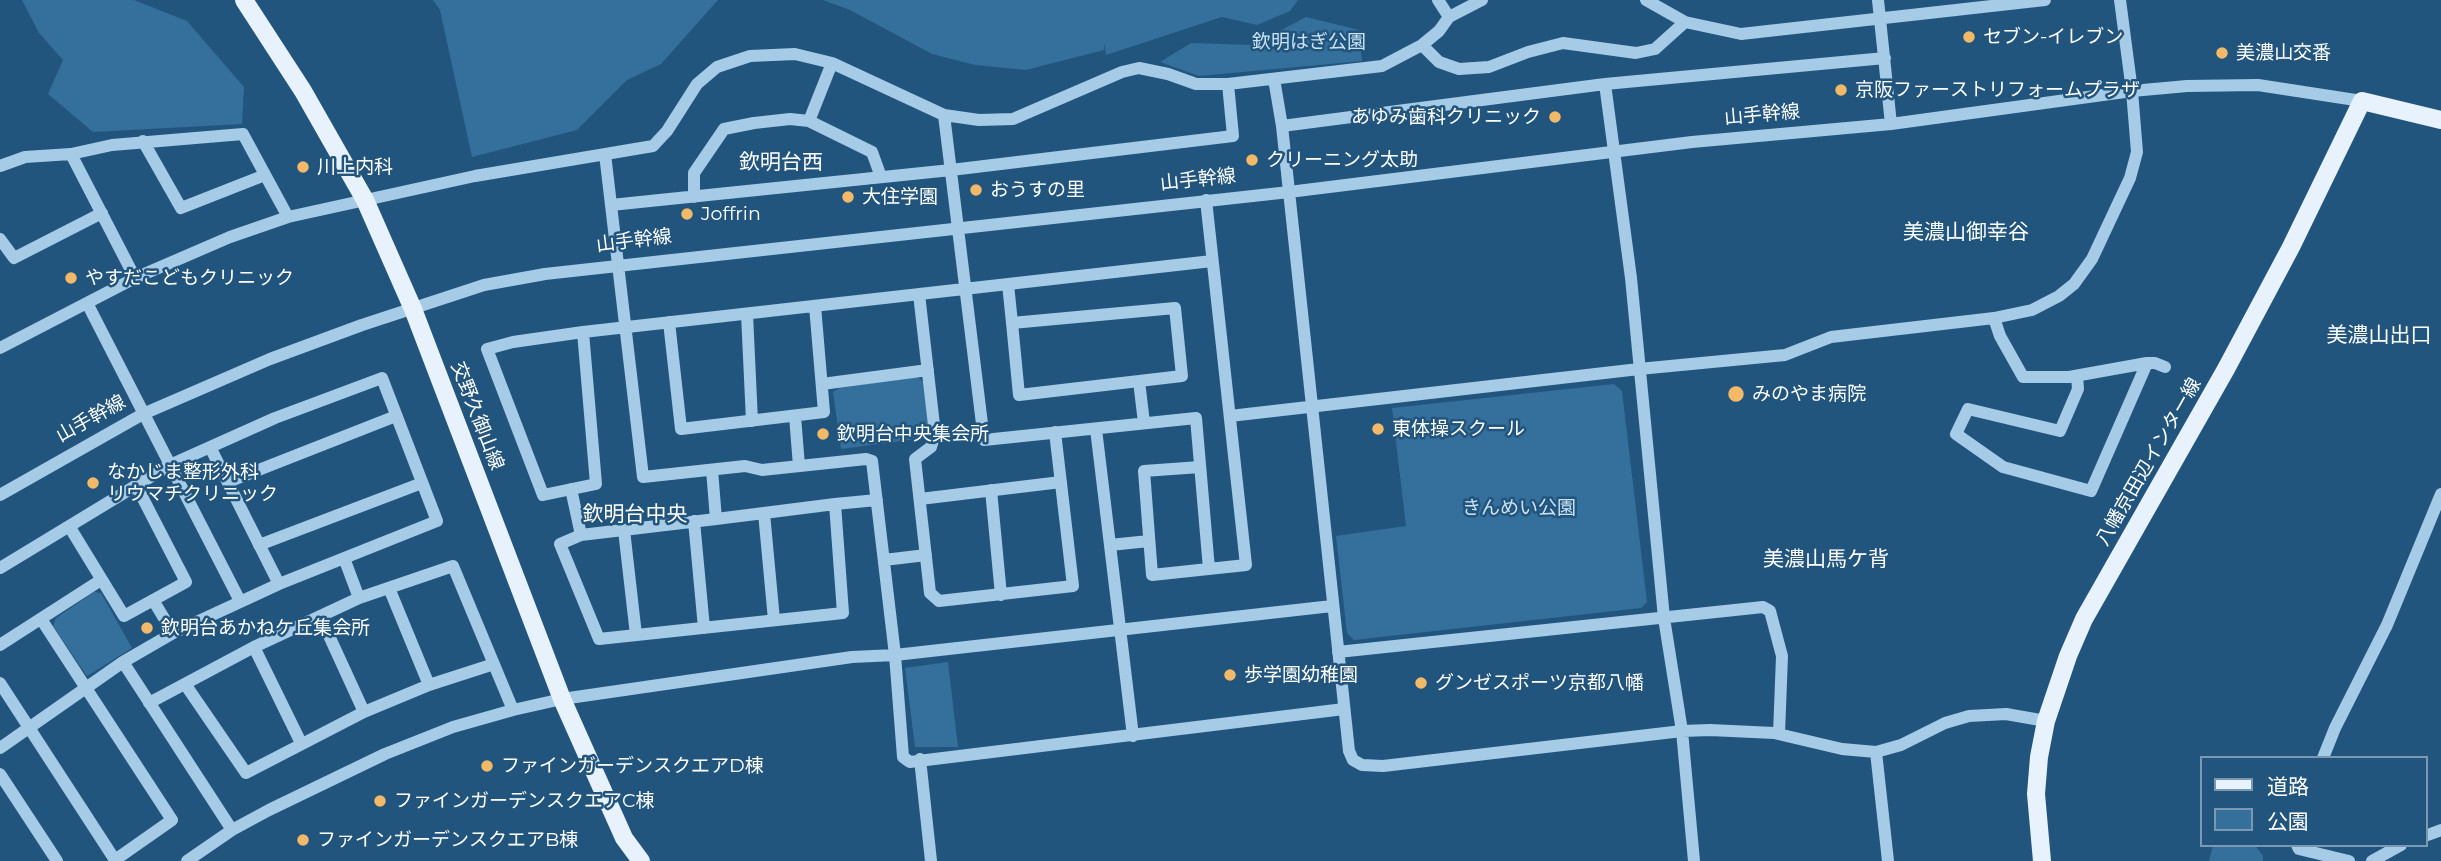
<!DOCTYPE html>
<html>
<head>
<meta charset="utf-8">
<style>
  body { margin:0 }
  #map { position:relative; width:2441px; height:861px; overflow:hidden; background:#22557d; font-family:Montserrat,"Noto Sans JP",sans-serif }
  canvas { display:block }
  .legend { position:absolute; left:2200px; top:756px; width:228px; height:91px; box-sizing:border-box; background:#22557d; border:2px solid #7a99b1; margin:0; padding:9px 12px; list-style:none; font-size:21px; color:#fff }
  .legend li { display:flex; align-items:center; gap:14px; height:35px }
  .legend b { width:35px; border:2px solid #7a99b1 }
</style>
</head>
<body>
<div id="map">
<canvas width="2441" height="861"></canvas>
<ul class="legend">
<li><b style="height:9px;background:#e7f2fd"></b>道路</li>
<li><b style="height:19px;background:#356f9b"></b>公園</li>
</ul>
</div>
<script>
const g = document.querySelector('canvas').getContext('2d');
g.lineJoin = 'round';
function fillPath(path, color) {
  g.fillStyle = color;
  g.fill(path, 'evenodd');
}
function toPath(rows) {
  const path = new Path2D();
  for (const r of rows) {
    path.moveTo(r[0], r[1]);
    for (let i = 2; i < r.length; i += 2) path.lineTo(r[i], r[i + 1]);
  }
  return path;
}
function stroke(path, color, width, dash) {
  g.strokeStyle = color;
  g.lineWidth = width;
  g.lineCap = dash ? 'butt' : 'round';
  g.setLineDash(dash || []);
  g.stroke(path);
}
function write(font, color, halo, rows, align = 'center') {
  g.font = font + ' Montserrat,"Noto Sans JP",sans-serif';
  g.lineWidth = 5;
  g.setLineDash([]);
  g.textBaseline = 'middle';
  g.strokeStyle = halo;
  g.fillStyle = color;
  for (const [text, x, y, turn = 0] of rows) {
    g.save();
    g.translate(x, y);
    g.rotate((+turn || 0) * Math.PI / 180);
    g.textAlign = isNaN(turn) ? turn : align;
    if (halo) g.strokeText(text, 0, 0);
    g.fillText(text, 0, 0);
    g.restore();
  }
}
fillPath(toPath([
  [22,0,134,0,187,21,244,87,242,124,93,132,48,94,63,60,39,33],
  [433,0,718,0,661,64,627,80,577,130,472,157,440,10],
  [823,0,1298,0,1290,11,1257,25,1222,17,1106,55,1104,43,1104,50,1026,70,975,65,932,54,850,10],
  [1306,17,1359,30,1362,61,1199,76,1160,62,1191,43,1253,45],
  [916,376,924,382,929,433,924,438,841,449,833,392,840,388],
  [1614,384,1622,391,1647,602,1641,608,1354,640,1347,633,1336,536,1406,526,1392,408],
  [94,592,101,593,132,648,87,676,53,626,56,618],
  [948,662,958,747,915,747,905,668],
  [2213,845,2255,845,2263,856,2263,861,2209,861]
]), '#356f9b');
stroke(toPath([
  [1438,0,1449,17],
  [1646,0,1685,22,1741,34,2045,0],
  [1878,0,1891,124],
  [1422,45,1439,62,1459,69,1489,67,1528,52,1563,43,1636,53,1655,49,1685,22],
  [1274,79,1282,126,1349,751,1353,760,1362,765,1383,766,1682,731,1710,730,1774,733,1842,749,1876,752,1901,745,1945,723,1969,716,2006,714,2046,721],
  [1605,84,1631,278,1664,618,1682,731,1694,861],
  [944,115,984,440,1196,418,1209,569],
  [809,121,832,63],
  [1282,126,1605,84,1885,58],
  [143,141,181,208,265,175],
  [71,154,135,278],
  [605,154,643,477,745,466,762,470,866,459,872,461,895,655,903,757,910,762,1344,709],
  [0,166,25,157,71,154,112,145,243,134,288,217],
  [694,197,694,173,724,129,754,123,790,119,809,121,872,152,881,177],
  [611,205,951,170,1233,136,1228,84],
  [0,239,14,258,102,213],
  [1008,284,1012,323,1019,395,1182,376,1175,308,1012,323],
  [919,294,935,434,931,447,915,459,930,593,939,601,1073,586,1055,432],
  [87,303,240,601],
  [747,314,752,421],
  [1994,318,2000,336,2023,377,2069,377,2147,363,2155,363,2165,367],
  [669,322,681,429,824,412,815,306],
  [583,332,596,484,543,495,487,349,513,342,583,332,1212,261],
  [0,348,135,278,230,237,288,217,475,176,653,146,667,131,697,84,717,67,750,56,795,54,832,63,944,115,979,120,1013,119,1122,72,1139,68,1168,74,1196,84,1228,84,1382,66,1422,45,1439,31,1449,17,1482,0],
  [2077,376,2078,389,2060,431,1968,409,1956,434,2003,467,2091,491,2147,363],
  [1139,381,1144,423],
  [822,384,928,370],
  [795,416,799,466],
  [1230,416,1639,369,1785,355,1831,337,1994,318,2032,310,2059,296,2074,284,2092,259,2130,178,2137,152,2132,91,2120,0],
  [1096,429,1133,736],
  [210,447,279,584],
  [1200,467,1144,471,1152,575,1246,565,1206,200],
  [712,470,716,519],
  [228,482,396,416],
  [571,489,581,535],
  [991,490,1001,595],
  [0,495,143,414,270,359,362,325,484,285,545,274,1289,192,1692,142,1891,124,2132,91,2187,86,2258,85,2362,101],
  [920,499,1061,482],
  [835,504,843,613,599,639,560,544,581,535,716,519,764,513,835,504,877,500],
  [764,513,774,620],
  [694,521,704,628],
  [69,526,124,616,186,582,136,485],
  [624,530,636,635],
  [259,545,422,483],
  [1110,545,1149,541],
  [344,558,359,598],
  [884,560,926,555],
  [0,568,170,465,275,418,382,378,437,521,279,584,173,633,123,662,0,748],
  [389,588,429,685],
  [153,600,173,633],
  [320,616,364,712],
  [0,645,101,580],
  [254,647,301,743],
  [1338,652,1763,607,1770,611,1782,656,1779,734],
  [123,662,232,830],
  [0,683,115,860,172,820,41,619],
  [185,684,246,773,364,712,429,685,494,664],
  [149,703,254,647,359,598,453,566,513,710],
  [1876,752,1888,861],
  [2323,758,2335,728,2387,625,2441,494],
  [920,759,931,861],
  [0,774,57,861],
  [2425,836,2441,830],
  [2297,845,2299,849,2349,861],
  [187,861,232,830,269,810,385,754,453,727,513,710,562,699,852,657,895,655,1332,606],
  [2372,861,2401,845]
]), '#a6cbe6', 12);
stroke(toPath([
  [244,0,303,91,365,200,413,309,562,699,624,838,641,861],
  [2042,861,2036,794,2039,757,2046,721,2068,656,2084,619,2226,369,2291,247,2362,101,2441,120]
]), '#e7f2fd', 18);
for (const [x, y, r, color] of [
  [1969,37,7,"#f2b968"],
  [2222,53,7,"#f2b968"],
  [1841,90,7,"#f2b968"],
  [1555,117,7,"#f2b968"],
  [1252,160,7,"#f2b968"],
  [303,167,7,"#f2b968"],
  [976,190,7,"#f2b968"],
  [848,197,7,"#f2b968"],
  [687,214,7,"#f2b968"],
  [71,278,7,"#f2b968"],
  [1736,394,9,"#f2b968"],
  [1378,429,7,"#f2b968"],
  [823,434,7,"#f2b968"],
  [93,483,7,"#f2b968"],
  [147,628,7,"#f2b968"],
  [1230,675,7,"#f2b968"],
  [1421,683,7,"#f2b968"],
  [487,766,7,"#f2b968"],
  [380,801,7,"#f2b968"],
  [303,840,7,"#f2b968"]
]) {
  const dot = new Path2D();
  dot.arc(x, y, r, 0, 2 * Math.PI);
  g.fillStyle = color;
  g.fill(dot);
  stroke(dot, '#22557d', 2.5);
}
write('19px', '#fff', '#22557d', [
  ["セブン-イレブン",1983,37],
  ["美濃山交番",2236,53],
  ["京阪ファーストリフォームプラザ",1855,90],
  ["あゆみ歯科クリニック",1541,117,"right"],
  ["クリーニング太助",1266,160],
  ["川上内科",317,167],
  ["おうすの里",990,190],
  ["大住学園",862,197],
  ["Joffrin",701,214],
  ["やすだこどもクリニック",85,278],
  ["みのやま病院",1752,394],
  ["東体操スクール",1392,429],
  ["欽明台中央集会所",837,434],
  ["なかじま整形外科",107,472],
  ["リウマチクリニック",107,494],
  ["欽明台あかねケ丘集会所",161,628],
  ["歩学園幼稚園",1244,675],
  ["グンゼスポーツ京都八幡",1435,683],
  ["ファインガーデンスクエアD棟",501,766],
  ["ファインガーデンスクエアC棟",394,801],
  ["ファインガーデンスクエアB棟",317,840]
], 'left');
write('19px', '#c9e2f5', '#22557d', [
  ["欽明はぎ公園",1309,42],
  ["きんめい公園",1519,508]
]);
write('19px', '#fff', '#22557d', [
  ["山手幹線",1762,115,-5],
  ["山手幹線",1198,180,-6],
  ["山手幹線",634,241,-7],
  ["交野久御山線",477,416,69],
  ["山手幹線",91,419,-29],
  ["八幡京田辺インター線",2149,462,-60]
]);
write('21px', '#fff', '#22557d', [
  ["欽明台西",781,163],
  ["美濃山御幸谷",1966,233],
  ["美濃山出口",2379,336],
  ["欽明台中央",635,515],
  ["美濃山馬ケ背",1826,560]
]);
</script>
</body>
</html>
